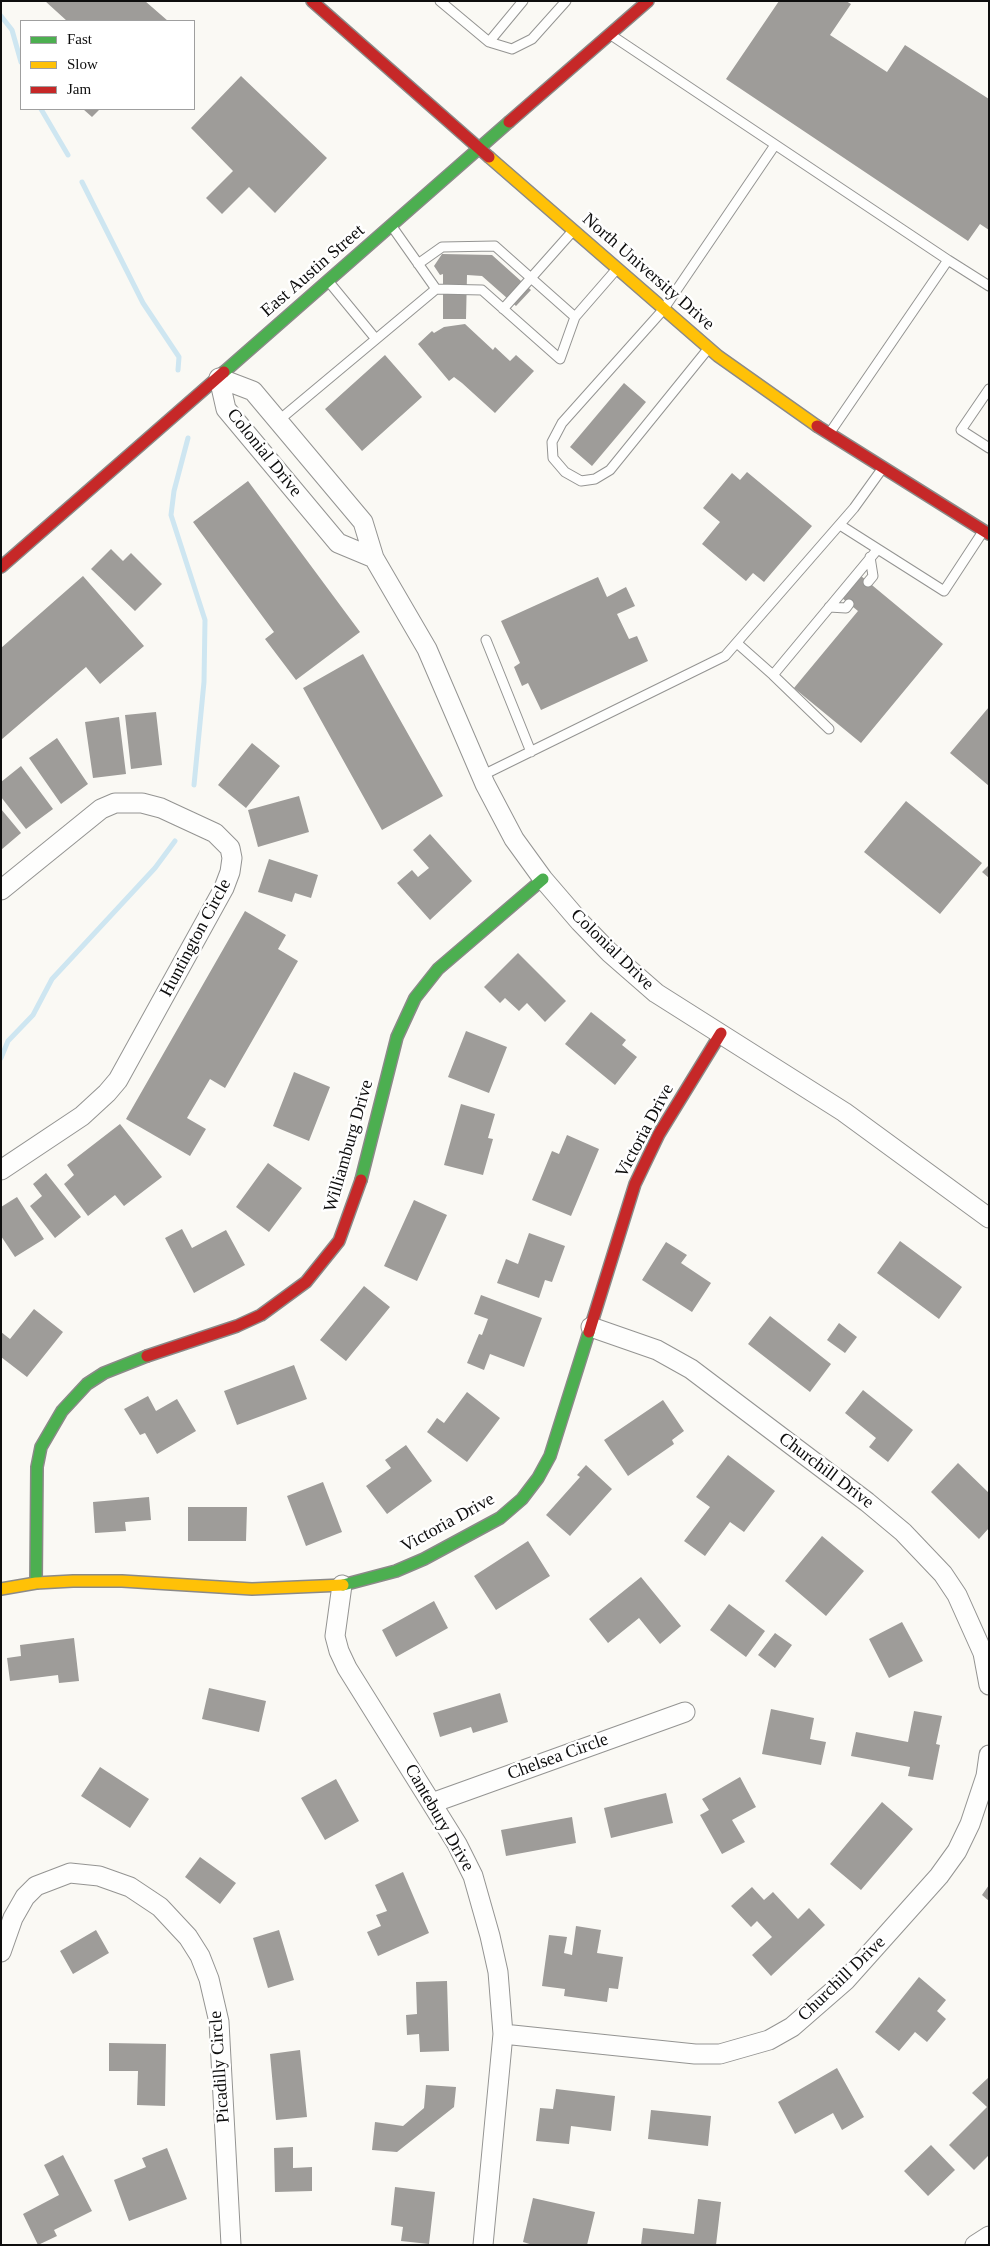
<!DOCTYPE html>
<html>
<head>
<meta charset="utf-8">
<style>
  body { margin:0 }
  #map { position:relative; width:990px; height:2246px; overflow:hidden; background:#faf9f4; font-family:Georgia,serif }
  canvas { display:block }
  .frame { position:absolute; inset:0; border:2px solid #0e0e0e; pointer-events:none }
  .legend { position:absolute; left:20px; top:20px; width:175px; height:90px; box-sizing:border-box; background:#fff; border:1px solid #9f9f9f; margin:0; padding:6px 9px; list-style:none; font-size:15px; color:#0e0e0e }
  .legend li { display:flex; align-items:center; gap:10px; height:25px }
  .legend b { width:25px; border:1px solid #9f9f9f }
</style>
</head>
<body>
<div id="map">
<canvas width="990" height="2246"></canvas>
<div class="frame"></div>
<ul class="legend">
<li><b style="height:6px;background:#4caf50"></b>Fast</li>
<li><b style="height:6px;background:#ffc107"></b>Slow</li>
<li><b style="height:6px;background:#c62828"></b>Jam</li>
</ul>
</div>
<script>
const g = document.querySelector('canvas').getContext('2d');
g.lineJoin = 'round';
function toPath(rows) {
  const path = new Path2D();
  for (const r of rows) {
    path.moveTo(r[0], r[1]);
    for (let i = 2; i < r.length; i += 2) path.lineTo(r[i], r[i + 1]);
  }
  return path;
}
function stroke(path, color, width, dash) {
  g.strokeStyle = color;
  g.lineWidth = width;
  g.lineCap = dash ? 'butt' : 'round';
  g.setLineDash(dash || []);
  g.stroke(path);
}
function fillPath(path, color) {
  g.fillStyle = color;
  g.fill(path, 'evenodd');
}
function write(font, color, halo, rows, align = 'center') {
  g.font = font + ' Georgia,serif';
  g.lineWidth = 5;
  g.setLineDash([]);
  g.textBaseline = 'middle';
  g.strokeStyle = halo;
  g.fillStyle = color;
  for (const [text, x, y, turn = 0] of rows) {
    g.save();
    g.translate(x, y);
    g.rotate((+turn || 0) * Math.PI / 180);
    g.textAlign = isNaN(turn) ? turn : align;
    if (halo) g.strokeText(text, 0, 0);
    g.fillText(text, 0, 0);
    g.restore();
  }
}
stroke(toPath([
  [1,16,12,30,21,62],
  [41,109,68,155],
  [82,182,143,303,179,357,178,370],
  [188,438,174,491,171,515,205,620,204,682,194,785],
  [1,1058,8,1041,33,1015,52,979,155,868,175,841]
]), '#cee6f1', 5);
fillPath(toPath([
  [45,1,145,1,168,21,67,21],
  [779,1,846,1,851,4,830,35,887,72,905,45,989,99,989,230,980,224,968,241,726,79],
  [241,76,327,158,275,213,249,187,222,214,206,198,233,171,191,128],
  [83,109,100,109,92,117],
  [442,254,492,255,531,290,516,306,482,276,467,275,466,319,443,319,443,274,440,275,434,266],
  [465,324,493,350,495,347,510,361,516,355,534,371,495,413,462,383,454,377,449,381,418,344,432,331,434,333,444,327],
  [385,355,422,397,362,451,325,409],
  [624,383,646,402,592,466,570,447],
  [747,472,812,526,764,582,753,573,746,581,702,544,720,522,703,508,732,473,740,480],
  [248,481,360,632,296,680,265,639,274,632,193,522],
  [111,549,123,561,131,553,162,584,135,611,91,569],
  [83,576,144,646,100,684,86,667,1,740,1,648],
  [861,576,943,644,861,743,794,688,858,611,842,598],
  [598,577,607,597,626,587,635,606,617,614,629,639,637,636,648,661,541,710,528,683,522,686,514,667,520,663,501,621],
  [363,654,443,796,382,830,303,688],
  [989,707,989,786,950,753],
  [156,712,162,765,131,769,125,715],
  [119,717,126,774,93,778,85,722],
  [57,738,88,784,61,804,29,758],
  [252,743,280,766,246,808,218,785],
  [21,766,53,809,26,829,1,797,1,782],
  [299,796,309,832,258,847,248,810],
  [906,801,982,863,940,914,864,852],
  [1,809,21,833,1,850],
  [430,834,472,881,430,920,397,883,412,870,418,877,429,868,413,850],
  [269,859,318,875,311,898,295,893,292,902,258,892],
  [989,865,989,878,982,872],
  [245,911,286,935,278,949,298,961,225,1088,210,1079,187,1118,206,1129,190,1156,126,1119],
  [518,953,566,1001,545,1022,527,1003,519,1011,505,998,500,1003,484,987],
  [591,1012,626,1040,622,1045,637,1057,615,1085,565,1044],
  [466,1031,507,1047,489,1093,448,1077],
  [294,1072,330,1087,309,1141,273,1126],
  [461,1104,495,1114,488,1138,493,1139,483,1175,444,1165],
  [120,1124,162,1177,124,1206,115,1195,88,1216,64,1184,74,1175,67,1165],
  [567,1135,599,1149,571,1216,532,1200,552,1151,559,1154],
  [268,1163,302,1188,269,1232,236,1207],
  [46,1173,81,1217,55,1238,30,1206,42,1196,33,1184],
  [17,1197,44,1239,15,1257,1,1236,1,1207],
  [414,1200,447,1215,417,1281,384,1266],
  [182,1229,192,1248,226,1230,245,1265,194,1293,165,1238],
  [529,1233,565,1246,552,1282,545,1280,539,1298,497,1283,506,1259,518,1264],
  [900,1241,962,1287,939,1319,877,1273],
  [666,1242,687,1255,681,1263,711,1283,692,1312,642,1280],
  [364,1286,390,1307,346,1361,320,1340],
  [481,1295,542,1318,524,1367,490,1354,484,1370,467,1363,479,1334,482,1335,488,1319,474,1314],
  [34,1309,63,1332,27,1377,1,1357,1,1332,10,1339],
  [770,1316,831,1364,810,1392,748,1344],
  [839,1323,857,1337,845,1353,827,1340],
  [294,1365,307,1399,237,1425,224,1391],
  [863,1390,913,1430,888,1462,869,1447,876,1438,845,1413],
  [467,1392,500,1418,467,1462,427,1432,437,1418,444,1423],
  [148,1396,156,1411,177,1399,196,1431,157,1454,145,1433,140,1435,124,1409],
  [663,1400,684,1431,672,1440,674,1444,628,1476,604,1440],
  [406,1445,432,1481,387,1514,366,1486,391,1468,385,1460],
  [728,1455,775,1491,744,1532,730,1522,705,1556,684,1541,710,1507,696,1497],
  [958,1463,989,1493,989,1528,979,1539,931,1492],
  [586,1465,612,1489,570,1536,546,1515,580,1477,577,1475],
  [323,1482,342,1532,306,1546,287,1496],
  [149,1497,151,1520,125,1522,126,1531,95,1533,93,1502],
  [188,1507,247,1507,246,1541,188,1541],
  [822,1536,864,1571,826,1616,785,1581],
  [528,1541,550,1576,496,1610,474,1576],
  [641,1577,681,1626,660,1644,639,1618,608,1643,589,1619],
  [434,1601,448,1628,396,1657,382,1630],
  [729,1604,765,1631,746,1657,710,1630],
  [902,1622,923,1661,889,1678,869,1639],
  [775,1633,792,1645,775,1668,758,1655],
  [74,1638,79,1681,59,1683,58,1675,10,1681,7,1658,21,1656,20,1645],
  [209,1688,266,1701,259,1732,202,1719],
  [500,1693,508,1722,473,1733,471,1727,440,1737,433,1713],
  [771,1709,814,1718,810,1739,826,1742,821,1765,762,1754],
  [914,1711,942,1716,936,1744,940,1745,933,1780,908,1776,910,1767,851,1756,856,1732,908,1742],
  [100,1767,149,1799,130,1828,81,1796],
  [740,1777,756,1807,732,1820,745,1842,722,1854,700,1815,709,1810,702,1799],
  [336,1779,359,1821,325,1840,301,1798],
  [666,1793,673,1823,611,1838,604,1808],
  [882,1802,913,1829,861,1890,830,1864],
  [572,1817,576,1843,506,1856,501,1830],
  [200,1857,236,1883,220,1904,185,1877],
  [403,1872,429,1933,378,1956,367,1932,381,1926,376,1915,387,1911,375,1885],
  [989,1885,989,1901,982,1895],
  [752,1887,764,1900,773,1892,798,1919,809,1908,825,1925,771,1976,752,1955,772,1937,757,1921,751,1927,731,1906],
  [576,1926,601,1930,597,1953,623,1957,618,1989,609,1988,607,2002,564,1996,565,1989,542,1986,549,1935,567,1937,564,1953,572,1955],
  [96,1930,109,1953,73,1974,60,1951],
  [279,1930,294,1980,268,1988,253,1938],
  [919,1977,946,2000,937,2011,946,2019,927,2042,915,2032,899,2051,875,2032],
  [447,1981,449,2051,420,2052,419,2034,407,2035,406,2015,417,2014,416,1982],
  [109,2043,166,2044,165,2106,137,2105,138,2071,109,2071],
  [300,2050,307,2117,276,2120,270,2054],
  [837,2068,864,2117,842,2130,833,2113,795,2134,778,2102],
  [989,2077,989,2155,974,2170,949,2145,987,2107,972,2093],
  [426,2085,456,2087,454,2107,397,2152,372,2150,375,2122,403,2126,424,2108],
  [556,2089,615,2096,611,2131,571,2126,569,2144,536,2141,540,2108,553,2109],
  [651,2110,711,2116,708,2146,648,2139],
  [931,2145,955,2170,928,2196,904,2171],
  [293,2147,293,2168,312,2167,312,2191,275,2192,274,2148],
  [167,2148,187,2199,129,2221,114,2180,146,2167,142,2158],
  [63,2155,92,2211,54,2230,57,2236,38,2245,23,2214,59,2195,44,2165],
  [395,2187,435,2192,429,2244,401,2241,403,2227,391,2225],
  [533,2198,595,2212,587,2245,533,2245,523,2242],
  [698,2199,721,2202,716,2245,641,2245,643,2228,694,2234]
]), '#9e9c99');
const lane = toPath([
  [440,1,489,42,523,1],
  [611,35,948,260,831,431],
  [489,42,512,49,532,39,566,1],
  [571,233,531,278,575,317,615,271],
  [948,260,989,286],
  [418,264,442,247,495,246,531,278,503,309],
  [329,282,375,338],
  [436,289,482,290,560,359,575,317],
  [708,349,610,470,595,479,581,481,565,472,553,458,552,442,562,423,663,310,775,145],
  [989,389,961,430,989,448],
  [278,421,436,289,393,228],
  [840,525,944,591,982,533],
  [868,582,873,576,870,557],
  [829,607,846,608,849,604],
  [486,640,531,752],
  [738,644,773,675,877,550],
  [773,675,829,729],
  [481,776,725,656,854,508,882,469]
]);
const street = toPath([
  [219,378,253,391,363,522,374,558,338,543,226,409,219,378],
  [374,558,427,649,485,784,514,839,543,879,580,922,609,952,656,993,844,1112,989,1218],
  [1,890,101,809,115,803,142,803,161,808,215,833,230,848,232,858,230,872,224,888,118,1080,107,1093,82,1116,1,1170],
  [591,1327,657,1350,691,1369,867,1502,903,1532,943,1574,957,1595,983,1653,989,1685],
  [342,1585,335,1636,339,1651,347,1668,457,1844,473,1876,490,1936,498,1972,503,2034,483,2245],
  [432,1803,685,1712],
  [1,1952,13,1918,25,1897,36,1886,70,1873,99,1876,130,1887,160,1907,188,1937,200,1956,209,1979,219,2022,231,2245],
  [503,2034,695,2054,720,2054,769,2040,792,2027,846,1980,939,1876,957,1851,970,1824,986,1776,989,1755],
  [975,2245,989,2236]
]);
const fast = toPath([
  [224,372,509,122],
  [361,1180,397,1037,415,998,438,969,543,879],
  [36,1583,37,1467,41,1447,62,1411,87,1384,104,1373,147,1356],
  [343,1585,396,1571,424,1559,500,1518,522,1499,538,1478,550,1456,589,1332]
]);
const slow = toPath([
  [489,157,718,356,817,426],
  [1,1589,36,1583,73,1581,122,1581,252,1589,343,1585]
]);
const jam = toPath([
  [312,1,489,157],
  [509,122,648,1],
  [817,426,989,534],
  [1,567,224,372],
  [589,1332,635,1184,659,1134,721,1033],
  [147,1356,237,1326,261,1315,306,1282,339,1241,361,1180]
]);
stroke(lane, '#949492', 11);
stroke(street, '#949492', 21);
stroke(fast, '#8b8a88', 14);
stroke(slow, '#8b8a88', 14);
stroke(jam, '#8b8a88', 14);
stroke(lane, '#fefefd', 9);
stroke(street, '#fefefd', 19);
stroke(fast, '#4caf50', 11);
stroke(slow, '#ffc107', 11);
stroke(jam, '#c62828', 11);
write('18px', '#0e0e0e', '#fff', [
  ["East Austin Street",313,271,-41],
  ["North University Drive",648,272,41],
  ["Colonial Drive",264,453,51],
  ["Huntington Circle",196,938,-62],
  ["Colonial Drive",612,950,44],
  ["Victoria Drive",645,1131,-62],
  ["Williamburg Drive",349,1146,-74],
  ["Churchill Drive",826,1471,37],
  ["Victoria Drive",448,1523,-29],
  ["Chelsea Circle",558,1757,-20],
  ["Cantebury Drive",439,1818,60],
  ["Churchill Drive",842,1979,-44],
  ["Picadilly Circle",220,2067,-94]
]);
</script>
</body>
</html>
